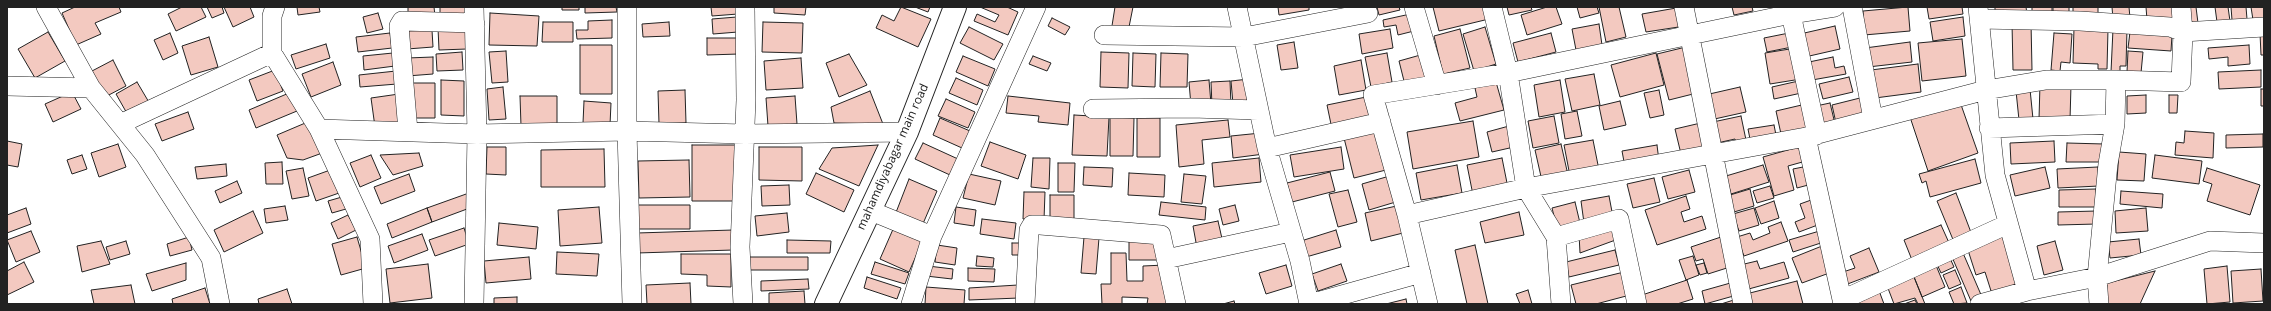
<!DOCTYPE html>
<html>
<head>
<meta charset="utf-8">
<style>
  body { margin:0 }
  #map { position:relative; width:2271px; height:311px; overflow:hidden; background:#fff; font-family:"Open Sans",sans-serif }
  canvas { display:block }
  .frame { position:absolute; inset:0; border:8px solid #222; pointer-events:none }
</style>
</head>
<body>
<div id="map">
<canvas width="2271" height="311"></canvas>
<div class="frame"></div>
</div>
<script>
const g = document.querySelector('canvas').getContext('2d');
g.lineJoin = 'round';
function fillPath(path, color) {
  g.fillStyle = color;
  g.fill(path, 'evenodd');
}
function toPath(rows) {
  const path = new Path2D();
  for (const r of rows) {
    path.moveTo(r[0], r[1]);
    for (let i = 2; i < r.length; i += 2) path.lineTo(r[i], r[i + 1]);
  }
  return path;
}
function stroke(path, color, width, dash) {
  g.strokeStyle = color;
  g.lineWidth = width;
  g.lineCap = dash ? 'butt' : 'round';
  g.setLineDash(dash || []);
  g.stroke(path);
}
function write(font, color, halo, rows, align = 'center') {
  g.font = font + ' "Open Sans",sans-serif';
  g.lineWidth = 3;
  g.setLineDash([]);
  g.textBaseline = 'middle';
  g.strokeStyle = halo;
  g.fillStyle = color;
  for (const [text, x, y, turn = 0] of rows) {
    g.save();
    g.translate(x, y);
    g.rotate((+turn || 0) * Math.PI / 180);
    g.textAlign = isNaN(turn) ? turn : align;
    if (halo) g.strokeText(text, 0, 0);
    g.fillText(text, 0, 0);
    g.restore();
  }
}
const building = toPath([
  [75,7,119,7,121,12,95,23,101,34,76,45,62,13,75,7],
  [182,7,201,7,206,17,176,31,168,14,182,7],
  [207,7,222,7,224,13,212,18,207,7],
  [224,7,250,7,254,17,233,27,224,7],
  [297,7,319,7,320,12,298,15,297,7],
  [408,7,434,7,435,16,408,16,408,7],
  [440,7,468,7,469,13,440,15,440,7],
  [562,7,579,7,579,10,562,10,562,7],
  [585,7,616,7,617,12,585,13,585,7],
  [711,7,737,7,738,14,712,16,711,7],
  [774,7,806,7,805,15,774,13,774,7],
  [901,7,931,19,918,47,876,28,882,15,894,21,901,7],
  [915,7,930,7,928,12,915,7],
  [980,7,1007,7,1018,12,1008,35,974,21,977,14,995,22,999,15,980,7],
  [1115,7,1133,7,1129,27,1111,32,1115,7],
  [1278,7,1309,7,1309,10,1279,15,1278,7],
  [1377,7,1399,7,1400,10,1379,15,1377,7],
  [1433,7,1486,7,1489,19,1439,31,1433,7],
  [1507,7,1531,7,1532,10,1509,15,1507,7],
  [1547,7,1556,7,1562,24,1527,35,1521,15,1547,7],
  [1577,7,1597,7,1599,13,1580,18,1577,7],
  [1599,7,1619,7,1626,37,1606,42,1599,7],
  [1682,7,1685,26,1646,32,1642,14,1682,7],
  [1732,7,1752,7,1753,11,1734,15,1732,7],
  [1908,7,1910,31,1864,35,1863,11,1908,7],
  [1927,7,1962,7,1963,14,1929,19,1927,7],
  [1995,7,2026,7,2027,14,1995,16,1995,7],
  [2032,7,2052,7,2052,14,2032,15,2032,7],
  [2053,7,2069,7,2069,15,2053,15,2053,7],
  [2073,7,2098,7,2098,16,2073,16,2073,7],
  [2112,7,2129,7,2130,18,2113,19,2112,7],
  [2146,7,2172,7,2173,19,2147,20,2146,7],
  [2196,7,2198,23,2185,25,2183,8,2196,7],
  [2215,7,2228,7,2230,21,2217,22,2215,7],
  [2231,7,2246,7,2247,19,2232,20,2231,7],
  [2251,7,2264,7,2264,19,2253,20,2251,7],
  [378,13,383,29,367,33,363,17,378,13],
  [490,13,539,16,537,46,489,45,490,13],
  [1415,13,1418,30,1398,35,1396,25,1384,27,1383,20,1415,13],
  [737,17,738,32,713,34,712,19,737,17],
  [1963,17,1965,36,1933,41,1930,22,1963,17],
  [1052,18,1070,27,1065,35,1048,26,1052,18],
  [612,20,612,38,577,39,576,30,588,30,588,21,612,20],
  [543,22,573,22,573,42,542,42,543,22],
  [669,22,670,36,643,37,642,24,669,22],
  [763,22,803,23,802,53,762,52,763,22],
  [2031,22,2032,70,2013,70,2012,23,2031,22],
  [1599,24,1602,45,1576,50,1572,29,1599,24],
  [1835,26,1840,49,1805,57,1800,34,1835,26],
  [466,27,467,49,439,50,438,28,466,27],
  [969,27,1003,44,994,60,960,43,969,27],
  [1485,27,1496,64,1474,71,1463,34,1485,27],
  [2074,28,2108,29,2107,69,2098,69,2098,64,2073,63,2074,28],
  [1390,29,1393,48,1362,54,1359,34,1390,29],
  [1460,29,1470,68,1443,74,1434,36,1460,29],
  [2113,29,2127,29,2126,66,2120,66,2120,72,2111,72,2113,29],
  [432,30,433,47,407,49,406,31,432,30],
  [48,32,65,61,35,78,18,49,48,32],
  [1794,32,1797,46,1767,52,1764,38,1794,32],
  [2130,32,2172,35,2171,51,2128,48,2130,32],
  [170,33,178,53,163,60,154,40,170,33],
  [390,33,392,48,358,52,356,37,390,33],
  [1551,33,1556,52,1518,62,1513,43,1551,33],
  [2054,33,2072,34,2070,63,2061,62,2060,71,2051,70,2054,33],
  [2260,33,2264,33,2264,55,2261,55,2260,33],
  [209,37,218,67,191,75,182,46,209,37],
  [707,38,739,38,739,54,707,55,707,38],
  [1962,39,1966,76,1922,81,1918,43,1962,39],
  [1294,42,1298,68,1281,70,1277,45,1294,42],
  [1910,42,1912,62,1868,67,1865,48,1910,42],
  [326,44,330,58,296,69,291,55,326,44],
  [580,45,612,45,612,94,580,94,580,45],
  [2249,45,2250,64,2228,66,2228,57,2209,59,2208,48,2249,45],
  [1690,46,1701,92,1669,100,1657,54,1690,46],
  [1796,48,1801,79,1770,84,1765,53,1796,48],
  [506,51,508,82,492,83,489,52,506,51],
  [2128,51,2143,52,2141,73,2127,72,2128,51],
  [462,52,463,70,437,71,436,54,462,52],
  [1101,52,1129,53,1128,88,1100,87,1101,52],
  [393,53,395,66,364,70,363,56,393,53],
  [1133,53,1156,54,1155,87,1132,86,1133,53],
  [1161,53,1188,54,1187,87,1160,87,1161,53],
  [1387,53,1392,82,1371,87,1365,57,1387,53],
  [1656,53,1664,85,1620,97,1611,65,1656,53],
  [849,54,867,85,839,97,826,63,849,54],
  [1424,54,1431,78,1405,85,1399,61,1424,54],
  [963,56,995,69,988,86,956,72,963,56],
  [1033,56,1051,63,1047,71,1029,64,1033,56],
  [433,57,433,74,407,76,407,58,433,57],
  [1833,57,1835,68,1844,66,1846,74,1812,80,1809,62,1833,57],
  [801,58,803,88,766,90,764,61,801,58],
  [113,60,126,86,105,97,92,71,113,60],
  [1361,60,1366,90,1339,95,1334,66,1361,60],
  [333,62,341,85,311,97,302,74,333,62],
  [1918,64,1921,92,1875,98,1871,70,1918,64],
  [275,70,283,91,257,101,249,80,275,70],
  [2261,70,2261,87,2219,89,2218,72,2261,70],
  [396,71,397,84,360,87,359,75,396,71],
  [1594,74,1600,105,1572,111,1565,79,1594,74],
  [1849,77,1853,92,1823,99,1819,84,1849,77],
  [956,78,983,90,977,105,949,93,956,78],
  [1249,79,1251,103,1233,104,1231,81,1249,79],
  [441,80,464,81,464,116,441,115,441,80],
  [1209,80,1211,104,1191,106,1189,82,1209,80],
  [1560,80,1565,112,1539,117,1534,85,1560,80],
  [1803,80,1806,92,1774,99,1772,87,1803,80],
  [1230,81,1231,105,1212,106,1211,82,1230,81],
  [137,82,150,104,129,117,116,94,137,82],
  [1496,82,1504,110,1460,121,1455,103,1477,97,1475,88,1496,82],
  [412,83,435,83,435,118,412,118,412,83],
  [2040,84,2071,85,2070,120,2039,119,2040,84],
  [503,87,506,119,489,120,487,89,503,87],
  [1740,87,1746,112,1710,120,1705,95,1740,87],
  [2030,89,2033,119,2019,120,2016,91,2030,89],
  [2261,89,2264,89,2264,106,2261,106,2261,89],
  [685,90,686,123,659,124,658,91,685,90],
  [1659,90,1664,115,1650,118,1644,93,1659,90],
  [870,91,883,124,834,123,831,107,870,91],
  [72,92,81,109,53,122,45,104,72,92],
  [289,93,297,111,256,128,249,110,289,93],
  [399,94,403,123,375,127,371,98,399,94],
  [2146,95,2146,113,2127,114,2127,96,2146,95],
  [2169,95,2178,95,2177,113,2169,113,2169,95],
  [520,96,557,96,557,125,521,126,520,96],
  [795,96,797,124,768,126,766,98,795,96],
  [1008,96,1070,103,1068,125,1038,122,1039,116,1006,113,1008,96],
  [1371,96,1376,121,1332,129,1327,105,1371,96],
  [1860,98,1864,116,1836,123,1832,105,1860,98],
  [946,99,975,112,968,128,938,116,946,99],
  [1959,99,1978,153,1928,171,1910,117,1959,99],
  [584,101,611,103,610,125,583,123,584,101],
  [1620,101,1626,125,1604,130,1599,106,1620,101],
  [1830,103,1836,128,1821,132,1816,106,1830,103],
  [1806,104,1812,127,1781,134,1776,111,1806,104],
  [1577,111,1582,136,1565,139,1561,114,1577,111],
  [188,112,194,129,162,141,155,124,188,112],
  [1074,115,1109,117,1107,156,1072,155,1074,115],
  [1554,116,1559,143,1533,148,1528,121,1554,116],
  [1741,116,1746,140,1736,143,1735,139,1717,143,1713,122,1741,116],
  [1110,117,1134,118,1133,156,1110,156,1110,117],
  [940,118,970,131,962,148,933,135,940,118],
  [1137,118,1160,118,1160,157,1137,157,1137,118],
  [1228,120,1230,137,1202,140,1204,164,1179,167,1176,125,1228,120],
  [310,121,325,152,303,160,287,158,277,135,310,121],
  [1473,121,1479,157,1413,169,1407,132,1473,121],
  [1705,122,1711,147,1681,154,1675,129,1705,122],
  [1774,125,1776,135,1750,139,1748,129,1774,125],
  [1509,126,1514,147,1492,152,1487,132,1509,126],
  [1380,128,1390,169,1354,178,1344,138,1380,128],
  [2185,131,2214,133,2213,158,2175,155,2176,142,2184,143,2185,131],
  [1261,133,1264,154,1233,158,1231,136,1261,133],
  [2263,134,2263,147,2226,148,2226,135,2263,134],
  [1593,140,1599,170,1570,176,1564,145,1593,140],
  [7,141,22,144,18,167,7,165,7,141],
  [2054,141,2055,162,2011,164,2010,143,2054,141],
  [990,142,1026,155,1018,179,981,166,990,142],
  [923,143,958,159,950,175,915,159,923,143],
  [2067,143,2104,144,2104,162,2066,162,2067,143],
  [118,144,126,167,99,177,91,153,118,144],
  [1561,144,1568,175,1542,181,1535,150,1561,144],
  [692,145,738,145,737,201,692,201,692,145],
  [878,145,859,186,819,169,832,148,878,145],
  [1657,145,1659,161,1625,167,1622,151,1657,145],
  [1802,146,1806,161,1788,166,1794,190,1774,196,1763,157,1802,146],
  [487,147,506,147,506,175,486,174,487,147],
  [759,147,802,147,802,181,759,180,759,147],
  [1341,147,1344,169,1294,177,1290,155,1341,147],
  [604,149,605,187,541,187,541,150,604,149],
  [2119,152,2146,154,2144,181,2117,180,2119,152],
  [419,153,423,166,393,175,380,155,419,153],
  [82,155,87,169,72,174,67,160,82,155],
  [371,155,381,178,360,187,350,163,371,155],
  [2155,155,2202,161,2199,184,2152,178,2155,155],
  [1033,158,1050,158,1049,189,1031,187,1033,158],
  [1259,158,1261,182,1214,187,1212,163,1259,158],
  [1502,158,1508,188,1473,195,1467,165,1502,158],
  [1975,159,1981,183,1930,197,1926,181,1922,183,1919,174,1975,159],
  [689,160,690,197,639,198,638,161,689,160],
  [282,162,283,184,266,184,265,163,282,162],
  [1058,163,1075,163,1074,192,1058,192,1058,163],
  [226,164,227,176,197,179,195,167,226,164],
  [1457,165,1462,193,1421,200,1416,173,1457,165],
  [1763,165,1769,182,1731,194,1726,176,1763,165],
  [1808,166,1812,184,1797,188,1793,169,1808,166],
  [1084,167,1113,168,1112,187,1083,185,1084,167],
  [2045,167,2050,188,2015,196,2010,175,2045,167],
  [2098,167,2099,186,2058,188,2057,169,2098,167],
  [303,168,309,196,292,199,286,171,303,168],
  [2207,168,2260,185,2250,215,2207,201,2212,184,2203,181,2207,168],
  [333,169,342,192,316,201,308,178,333,169],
  [1689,170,1695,192,1668,199,1662,177,1689,170],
  [1330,172,1335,191,1292,202,1287,183,1330,172],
  [816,173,854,190,844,212,806,194,816,173],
  [1129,173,1165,175,1164,197,1128,195,1129,173],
  [409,174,415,191,381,204,374,187,409,174],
  [969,174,1001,181,995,205,963,198,969,174],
  [1184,174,1206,176,1202,204,1181,202,1184,174],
  [1393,175,1399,201,1369,210,1362,184,1393,175],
  [1654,178,1660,202,1633,208,1627,184,1654,178],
  [909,179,937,191,922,226,895,215,909,179],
  [237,181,242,193,220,203,215,191,237,181],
  [789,185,790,205,762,206,761,186,789,185],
  [1770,186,1774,198,1757,203,1753,191,1770,186],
  [1750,189,1754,206,1734,212,1730,195,1750,189],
  [2096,189,2096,207,2059,207,2059,190,2096,189],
  [1348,190,1357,222,1338,227,1329,194,1348,190],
  [2121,191,2163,194,2162,208,2120,204,2121,191],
  [1024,192,1045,192,1044,220,1023,219,1024,192],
  [469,193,467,209,432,222,427,208,469,193],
  [1956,193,1972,235,1954,242,1937,201,1956,193],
  [1050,195,1074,195,1074,219,1050,219,1050,195],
  [1609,196,1613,217,1584,223,1581,201,1609,196],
  [1686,196,1690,209,1681,212,1684,222,1702,216,1706,229,1657,245,1645,210,1686,196],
  [342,197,346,209,332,213,328,201,342,197],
  [1814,199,1823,223,1799,232,1795,222,1805,218,1800,204,1814,199],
  [1774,201,1779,218,1761,224,1755,208,1774,201],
  [1161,202,1206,207,1205,220,1159,215,1161,202],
  [1575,202,1580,223,1557,228,1552,208,1575,202],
  [637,205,690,205,690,229,637,229,637,205],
  [1235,205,1239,221,1223,225,1219,209,1235,205],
  [1401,205,1407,232,1371,241,1365,213,1401,205],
  [285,206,288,220,266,223,264,209,285,206],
  [599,207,602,243,560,246,558,210,599,207],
  [956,207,976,210,974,226,954,223,956,207],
  [26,208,31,224,7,233,7,215,26,208],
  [427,208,432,222,392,238,387,224,427,208],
  [1754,208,1759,225,1739,231,1733,214,1754,208],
  [2146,208,2148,231,2116,233,2115,211,2146,208],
  [253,211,263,233,224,252,214,230,253,211],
  [2097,211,2097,224,2058,225,2058,212,2097,211],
  [1519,212,1524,235,1485,243,1480,222,1519,212],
  [787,213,789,232,757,236,755,216,787,213],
  [348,215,356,230,338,239,331,223,348,215],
  [982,219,1016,223,1014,239,980,234,982,219],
  [1218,221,1223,243,1197,248,1193,226,1218,221],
  [1616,222,1621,238,1580,253,1579,234,1616,222],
  [1781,222,1788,241,1744,256,1737,237,1750,233,1753,240,1770,233,1768,227,1781,222],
  [499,223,538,227,536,249,497,245,499,223],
  [1941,225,1950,245,1912,260,1904,240,1941,225],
  [894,227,923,240,909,272,880,259,894,227],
  [464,228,469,244,435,256,429,240,464,228],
  [733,230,733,250,637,253,637,233,733,230],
  [1336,230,1341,247,1306,257,1301,241,1336,230],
  [1823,230,1827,241,1793,252,1789,240,1823,230],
  [31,231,40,252,16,262,7,240,31,231],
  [2006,231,2023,284,1992,294,1985,272,1976,275,1966,244,2006,231],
  [422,234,428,250,394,263,388,246,422,234],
  [189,237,192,250,170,256,167,244,189,237],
  [357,237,366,268,341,275,332,244,357,237],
  [1084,237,1099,238,1096,274,1081,273,1084,237],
  [1721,237,1730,267,1708,274,1703,259,1696,261,1691,247,1721,237],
  [1129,238,1160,238,1160,260,1129,260,1129,238],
  [2139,239,2141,255,2110,258,2108,242,2139,239],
  [787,240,831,241,830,253,787,253,787,240],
  [101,241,110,264,82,272,77,246,101,241],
  [126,241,130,254,110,260,106,247,126,241],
  [2055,241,2063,270,2044,275,2037,246,2055,241],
  [1012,243,1023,243,1023,255,1012,255,1012,243],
  [937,245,957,248,955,265,935,262,937,245],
  [1475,245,1488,304,1467,304,1455,250,1475,245],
  [1822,246,1832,272,1802,283,1792,258,1822,246],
  [1869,248,1879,272,1845,285,1840,273,1855,268,1850,256,1869,248],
  [1615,250,1619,265,1569,277,1566,262,1615,250],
  [557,252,599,254,597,276,556,274,557,252],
  [1111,253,1126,253,1127,281,1143,281,1143,266,1165,265,1169,304,1147,304,1148,298,1122,297,1122,304,1102,304,1101,284,1111,284,1111,253],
  [1963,253,1982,297,1971,301,1952,257,1963,253],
  [681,254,731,254,731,287,707,286,707,275,681,274,681,254],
  [977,256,994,258,993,267,976,266,977,256],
  [1693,256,1699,275,1686,280,1679,260,1693,256],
  [1949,256,1954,267,1941,273,1936,262,1949,256],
  [529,257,531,279,486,283,484,261,529,257],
  [749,257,808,257,808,270,749,270,749,257],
  [1757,261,1760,269,1784,262,1789,278,1745,290,1740,265,1757,261],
  [24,262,34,282,7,295,7,271,24,262],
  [875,262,909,273,905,284,871,274,875,262],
  [186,263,186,280,152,291,146,274,186,263],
  [1704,263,1707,273,1700,275,1696,265,1704,263],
  [1935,263,1945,287,1922,297,1912,272,1935,263],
  [428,264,432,298,390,303,386,269,428,264],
  [1341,264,1347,281,1318,291,1312,274,1341,264],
  [1286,265,1292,286,1266,294,1259,273,1286,265],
  [928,266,953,269,952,279,926,276,928,266],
  [2227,266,2230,302,2207,304,2204,269,2227,266],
  [968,268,995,269,994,282,968,281,968,268],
  [2261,269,2263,301,2233,303,2231,271,2261,269],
  [1955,270,1961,284,1949,289,1943,275,1955,270],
  [2155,271,2140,304,2106,304,2107,283,2155,271],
  [1624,272,1630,295,1596,304,1576,304,1571,285,1624,272],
  [1912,272,1925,304,1918,304,1915,298,1894,304,1886,283,1912,272],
  [867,277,901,288,897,299,864,288,867,277],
  [808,279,809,289,761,291,761,281,808,279],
  [1687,280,1693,299,1677,304,1646,304,1642,295,1687,280],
  [1797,281,1803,304,1749,304,1746,294,1797,281],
  [1734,282,1737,295,1705,304,1702,291,1734,282],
  [690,283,691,304,647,304,646,285,690,283],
  [131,285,135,304,94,304,91,290,131,285],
  [1018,285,1019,298,969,300,969,288,1018,285],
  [926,287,965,290,964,304,925,304,926,287],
  [1961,287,1967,303,1954,304,1949,292,1961,287],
  [205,288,210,304,173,304,172,299,205,288],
  [1878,288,1884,304,1846,304,1878,288],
  [287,289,292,304,259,304,258,299,287,289],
  [1528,290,1532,304,1520,304,1516,294,1528,290],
  [804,291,805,304,769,304,769,293,804,291],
  [517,297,517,304,494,304,494,298,517,297],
  [1406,299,1407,304,1386,304,1406,299],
  [1737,299,1738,304,1721,304,1737,299],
  [1915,300,1917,304,1904,304,1915,300],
  [1234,301,1235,304,1223,304,1234,301]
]);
fillPath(building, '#f3c9c0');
stroke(building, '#222', 1);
const minor = toPath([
  [46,7,91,88,145,155,211,258,220,304],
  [275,7,272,16,272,53,319,129,370,239,373,304],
  [1237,7,1267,148,1300,261,1309,304],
  [1414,7,1437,85],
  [1492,7,1508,73,1526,188,1556,237],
  [1684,7,1743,304],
  [1852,7,1873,119],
  [1978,7,1995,175,2027,291],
  [1979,19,2080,21,2170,27,2183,32,2181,7],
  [1104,35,1244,37,1368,13],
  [2116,80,2181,82,2183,32,2264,27],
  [7,86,91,88],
  [1093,109,1191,108,1258,110],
  [120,124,272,53],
  [1989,128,2115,124],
  [319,129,477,134,627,131,627,7],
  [408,131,399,26,402,21,475,23],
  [1817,135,1791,14,1835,7],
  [1806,137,1843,304],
  [1267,148,1381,122],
  [871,211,932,236,911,304],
  [1407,215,1373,95,1508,73,1791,14],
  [932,236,1036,7],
  [1166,259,1291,232],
  [1842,300,2008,224],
  [474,304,477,134,474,7],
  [632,304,627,131,745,134,907,132],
  [743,304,740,247,746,100,745,7],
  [1025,304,1029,230,1032,225,1040,225,1161,235,1176,304],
  [1310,304,1421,273],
  [1428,304,1407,215,1526,188,1806,137,1986,90,2046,80,2116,80,2115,124,2108,164,2097,277,2099,304],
  [1561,304,1556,237,1619,219,1637,304],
  [1980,304,2027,291,2097,277,2210,241,2264,243]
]);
const major = toPath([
  [826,304,907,132,955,7]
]);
stroke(minor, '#222', 20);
stroke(major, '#222', 24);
stroke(minor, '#fff', 19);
stroke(major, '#fff', 22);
write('12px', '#222', '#fff', [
  ["mahamdiyabagar main road",893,157,-66]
]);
</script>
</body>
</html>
